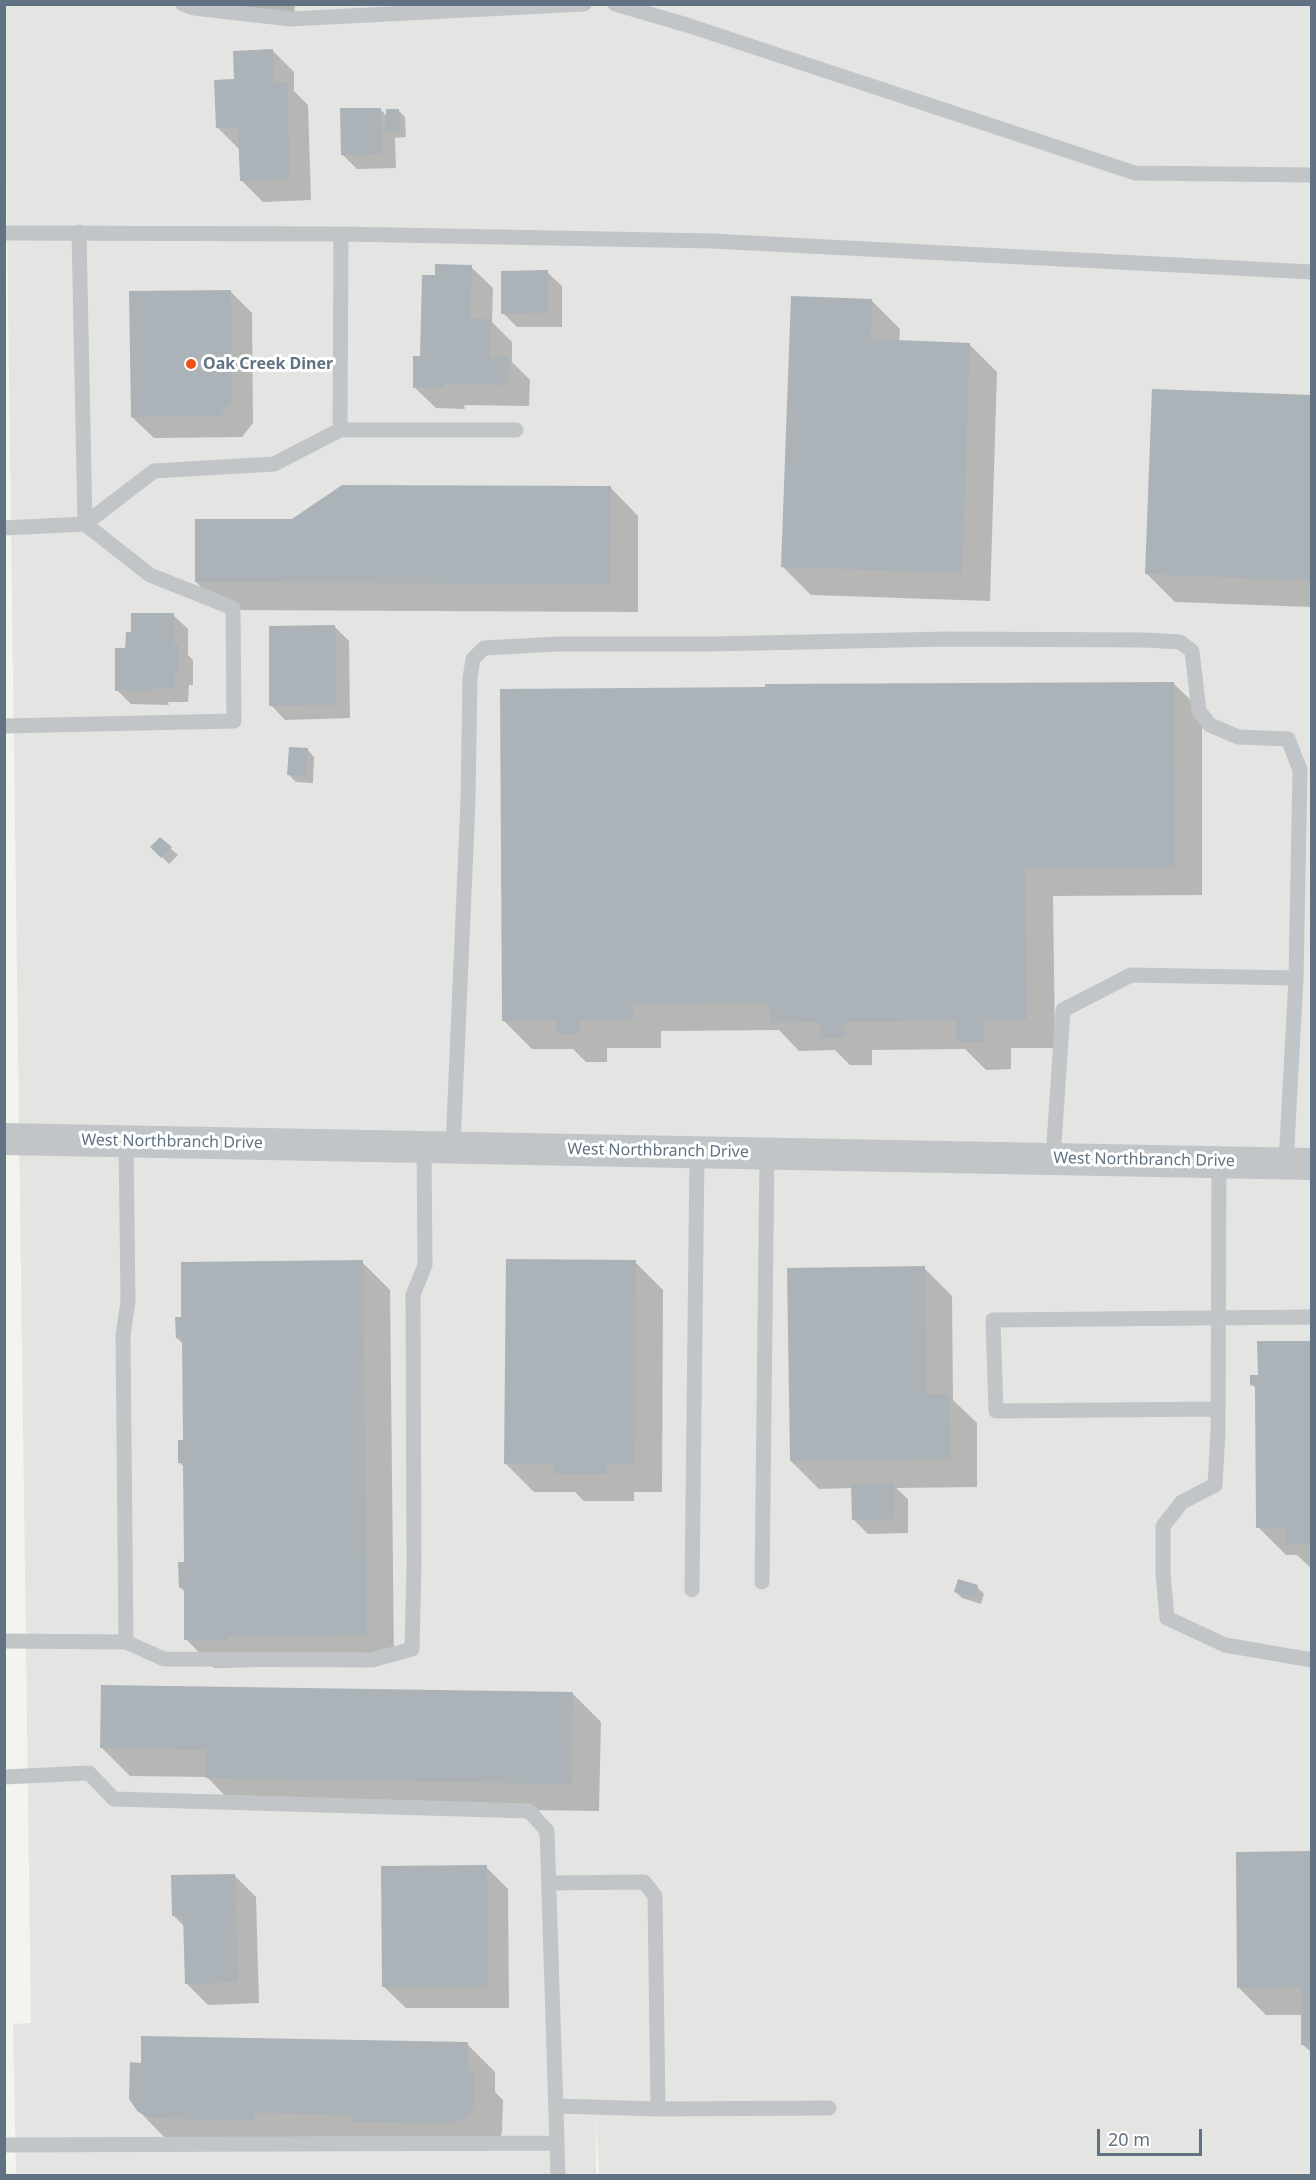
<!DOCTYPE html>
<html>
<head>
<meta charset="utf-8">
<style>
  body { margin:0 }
  #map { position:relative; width:1316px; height:2180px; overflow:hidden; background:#f4f4ef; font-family:"Noto Sans",sans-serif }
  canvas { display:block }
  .frame { position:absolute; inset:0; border:6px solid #617282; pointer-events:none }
  .scale { position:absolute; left:1097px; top:2129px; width:105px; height:27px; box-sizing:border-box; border:3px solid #617282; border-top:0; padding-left:8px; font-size:18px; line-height:21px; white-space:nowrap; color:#617282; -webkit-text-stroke:4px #fff; paint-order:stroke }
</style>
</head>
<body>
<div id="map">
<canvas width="1316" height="2180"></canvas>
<div class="frame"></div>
<div class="scale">20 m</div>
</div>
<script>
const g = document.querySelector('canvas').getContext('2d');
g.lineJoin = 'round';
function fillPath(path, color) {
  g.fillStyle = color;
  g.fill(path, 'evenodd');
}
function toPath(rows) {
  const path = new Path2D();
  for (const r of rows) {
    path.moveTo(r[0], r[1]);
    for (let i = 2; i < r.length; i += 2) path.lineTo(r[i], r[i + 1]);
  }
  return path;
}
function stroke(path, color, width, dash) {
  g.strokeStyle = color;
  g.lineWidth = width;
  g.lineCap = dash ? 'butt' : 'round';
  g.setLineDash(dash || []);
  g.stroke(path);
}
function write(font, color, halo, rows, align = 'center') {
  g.font = font + ' "Noto Sans",sans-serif';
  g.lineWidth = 6;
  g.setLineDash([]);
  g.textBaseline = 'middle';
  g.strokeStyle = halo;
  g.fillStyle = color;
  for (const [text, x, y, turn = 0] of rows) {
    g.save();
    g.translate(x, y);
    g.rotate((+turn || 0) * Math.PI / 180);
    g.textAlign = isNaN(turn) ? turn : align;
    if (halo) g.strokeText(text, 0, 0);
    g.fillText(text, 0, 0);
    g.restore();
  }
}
fillPath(toPath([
  [4,5,1311,5,1311,2175,599,2175,596,2119,596,2175,16,2175,13,2024,31,2023]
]), '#e4e5e3');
fillPath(toPath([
  [230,4,295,4,294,18,234,9],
  [272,50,294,72,294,91,308,105,311,200,263,202,241,180,239,149,217,127,236,81],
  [380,109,387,116,398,110,405,117,406,137,395,138,396,168,357,169,342,154],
  [471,267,493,288,492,322,512,342,512,362,530,380,529,406,464,405,465,409,436,408,414,387,437,277],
  [547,272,562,286,562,327,517,327,503,313],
  [230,291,252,313,253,423,242,437,154,438,132,417],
  [872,301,900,329,899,342,969,344,997,372,990,601,811,595,783,567],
  [1312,396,1312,607,1175,602,1147,574],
  [610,487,638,516,638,612,224,610,196,582,292,521],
  [173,615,188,629,188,655,193,660,193,685,189,685,188,702,168,702,169,705,131,704,117,690,127,650],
  [334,626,349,641,350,718,285,720,271,705],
  [1173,683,1202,711,1202,895,1053,896,1055,1048,1011,1048,1011,1069,986,1070,965,1049,872,1050,872,1065,850,1065,835,1050,799,1051,779,1030,661,1031,661,1048,607,1048,607,1062,586,1062,573,1049,532,1049,504,1021],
  [308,750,314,757,313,783,296,782,289,775],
  [160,839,178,855,169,864,152,847],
  [362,1262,390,1290,394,1662,256,1664,256,1667,214,1668,186,1639,185,1592,180,1587,185,1564,185,1468,180,1463,184,1441,183,1344,177,1338,183,1319],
  [635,1262,663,1290,662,1492,634,1492,634,1501,584,1501,575,1492,534,1492,506,1464],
  [924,1268,952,1296,953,1400,977,1423,977,1487,896,1488,908,1499,908,1533,868,1534,854,1520,853,1488,819,1489,791,1461],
  [1312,1342,1312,1569,1297,1555,1286,1555,1258,1527,1256,1389,1252,1384,1259,1377],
  [977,1587,984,1594,981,1604,962,1598,955,1591],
  [573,1694,601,1722,599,1811,235,1806,207,1777,130,1776,102,1748],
  [1312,1852,1312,2053,1303,2045,1303,2015,1266,2015,1238,1987],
  [486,1867,508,1889,509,2008,406,2008,384,1987],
  [234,1875,256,1897,259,2003,208,2005,186,1983,185,1927,174,1916],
  [467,2044,495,2072,495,2092,503,2100,502,2132,498,2143,485,2151,381,2149,167,2140,139,2111]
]), '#0003');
fillPath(toPath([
  [273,49,274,82,287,82,290,179,240,181,238,127,216,128,214,80,234,79,233,51],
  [340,108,381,108,382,154,341,155],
  [386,109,399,109,400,131,386,132],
  [435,264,472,265,470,318,491,319,490,357,509,357,508,385,443,384,444,388,413,388,413,356,420,356,422,275,435,275],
  [548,270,548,313,501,314,501,271],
  [231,290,232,401,220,416,131,417,129,291],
  [791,296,872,299,871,339,970,343,962,573,781,567],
  [1152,389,1312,395,1312,581,1145,574],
  [342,485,611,486,610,584,195,582,195,519,292,519],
  [131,613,174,613,174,645,179,644,179,671,175,672,174,689,155,688,155,691,115,691,115,648,125,648,126,632,131,632],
  [335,625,336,705,269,706,269,626],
  [1174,682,1175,868,1025,868,1027,1021,983,1021,984,1042,956,1042,956,1021,844,1022,845,1038,820,1038,820,1022,770,1023,769,1003,633,1004,633,1020,580,1021,580,1034,556,1034,556,1021,502,1021,500,689,765,687,765,684],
  [289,747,308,748,306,776,287,775],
  [160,837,172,847,161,858,150,847],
  [506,1259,636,1260,635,1465,607,1464,607,1474,555,1474,554,1465,504,1464],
  [363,1260,367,1635,229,1637,228,1640,184,1640,184,1588,179,1588,178,1562,184,1562,183,1463,178,1463,178,1440,183,1440,182,1338,176,1338,175,1317,181,1317,181,1262],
  [925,1266,926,1394,949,1394,950,1459,790,1461,787,1268],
  [1257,1341,1312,1341,1312,1544,1285,1545,1285,1527,1256,1528,1255,1386,1250,1385,1250,1375,1258,1375],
  [894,1483,894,1519,852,1520,851,1484],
  [958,1579,978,1585,974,1598,954,1592],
  [101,1685,573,1692,572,1784,206,1778,206,1750,100,1748],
  [1312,1851,1312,2045,1301,2045,1301,1987,1237,1988,1236,1852],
  [487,1865,488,1987,382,1987,381,1866],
  [235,1874,238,1982,185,1984,183,1916,172,1916,171,1875],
  [141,2036,468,2042,468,2070,475,2070,475,2103,470,2115,456,2123,352,2122,352,2115,255,2113,255,2121,152,2118,138,2112,129,2099,130,2062,141,2063]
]), '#abb2b8');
stroke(toPath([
  [183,4,194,8,290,19,584,4],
  [615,4,687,25,1135,173,1312,175],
  [4,233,341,234,340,430],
  [341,234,712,241,1312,272],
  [4,528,85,524,154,471,274,464,340,430,516,430],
  [4,726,234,721,233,608,150,575,85,524,79,232],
  [453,1147,468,801,470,678,473,659,484,648,558,644,710,644,948,639,1145,640,1180,642,1192,651,1199,711,1210,725,1238,737,1288,739,1300,770,1296,978],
  [1053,1158,1063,1010,1131,975,1296,978,1286,1163],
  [1219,1162,1218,1432,1215,1485,1182,1502,1163,1526,1163,1573,1167,1618,1225,1645,1312,1660],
  [1218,1409,996,1411,993,1320,1312,1317],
  [762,1582,767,1153],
  [692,1590,697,1152],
  [4,1641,126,1642,123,1336,128,1301,126,1141],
  [126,1642,164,1659,372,1660,412,1649,414,1565,413,1295,425,1265,424,1147],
  [4,1777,89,1773,114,1799,529,1811,547,1831,557,2143],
  [549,1883,644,1882,655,1896,658,2109],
  [557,2106,658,2109,829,2108],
  [4,2145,557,2143,558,2176]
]), '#c1c5c8', 15);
stroke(toPath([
  [4,1139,1312,1164]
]), '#c1c5c8', 32);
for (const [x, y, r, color] of [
  [191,364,6,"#ed5116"]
]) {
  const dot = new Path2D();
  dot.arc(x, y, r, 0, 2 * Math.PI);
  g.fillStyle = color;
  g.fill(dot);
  stroke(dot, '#fff', 2);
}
write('bold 16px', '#617282', '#fff', [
  ["Oak Creek Diner",203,364]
], 'left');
write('16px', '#617282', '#fff', [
  ["West Northbranch Drive",172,1142,1],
  ["West Northbranch Drive",658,1151,1],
  ["West Northbranch Drive",1144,1160,1]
]);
</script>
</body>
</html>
